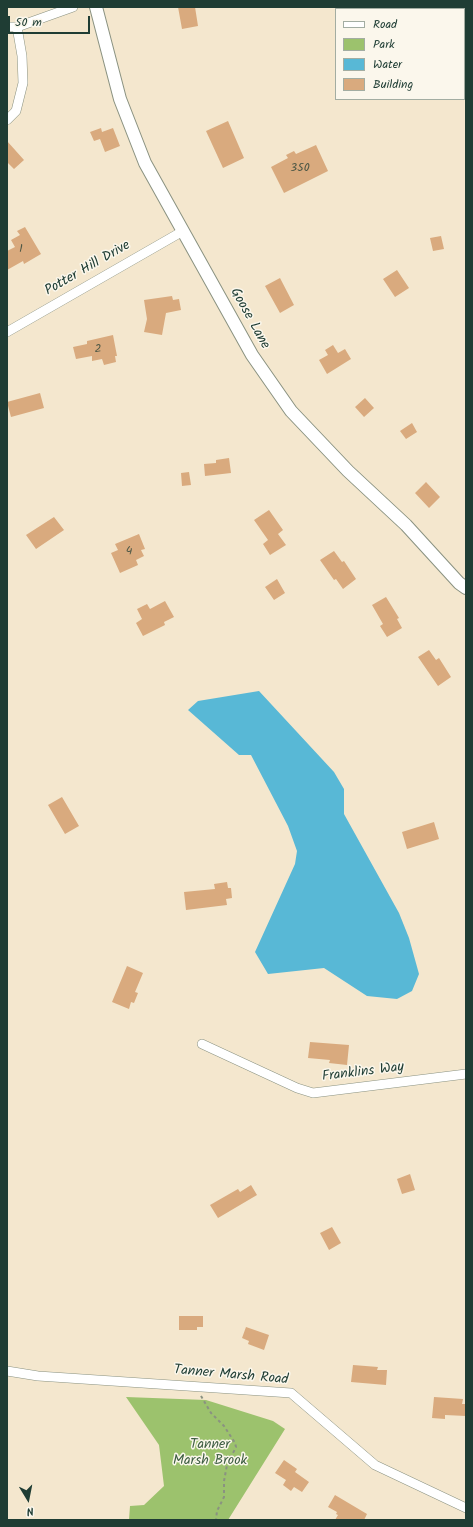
<!DOCTYPE html>
<html>
<head>
<meta charset="utf-8">
<style>
  body { margin:0 }
  #map { position:relative; width:473px; height:1527px; overflow:hidden; background:#f4e7ce; font-family:Kalam,sans-serif }
  canvas { display:block }
  .frame { position:absolute; inset:0; border:8px solid #1f3d34; pointer-events:none }
  .legend { position:absolute; left:335px; top:8px; width:130px; height:92px; box-sizing:border-box; background:#fbf7ec; border:1px solid #a3ada2; margin:0; padding:5px 7px; list-style:none; font-size:12px; color:#1f3d34 }
  .legend li { display:flex; align-items:center; gap:8px; height:20px }
  .legend b { width:20px; border:1px solid #a3ada2 }
  .north { position:absolute; left:8px; top:1479px; width:40px; height:40px; -webkit-text-stroke:3px #fbf7ec; paint-order:stroke; rotate:170deg; font-size:11px; font-weight:700; line-height:16px; text-align:center; color:#1f3d34 }
  .north::after { content:''; display:block; margin:auto; width:14px; height:18px; background:#1f3d34; clip-path:polygon(50% 0,100% 100%,50% 72%,0 100%) }
  .scale { position:absolute; left:8px; top:16px; width:82px; height:18px; box-sizing:border-box; border:2px solid #1f3d34; border-top:0; padding-left:5px; font-size:12px; line-height:14px; white-space:nowrap; color:#1f3d34; -webkit-text-stroke:3px #fbf7ec; paint-order:stroke }
</style>
</head>
<body>
<div id="map">
<canvas width="473" height="1527"></canvas>
<div class="frame"></div>
<ul class="legend">
<li><b style="height:5px;background:#fff"></b>Road</li>
<li><b style="height:11px;background:#9cc26d"></b>Park</li>
<li><b style="height:11px;background:#58b8d6"></b>Water</li>
<li><b style="height:11px;background:#d9aa7e"></b>Building</li>
</ul>
<div class="north">N</div>
<div class="scale">50 m</div>
</div>
<script>
const g = document.querySelector('canvas').getContext('2d');
g.lineJoin = 'round';
function fillPath(path, color) {
  g.fillStyle = color;
  g.fill(path, 'evenodd');
}
function toPath(rows) {
  const path = new Path2D();
  for (const r of rows) {
    path.moveTo(r[0], r[1]);
    for (let i = 2; i < r.length; i += 2) path.lineTo(r[i], r[i + 1]);
  }
  return path;
}
function stroke(path, color, width, dash) {
  g.strokeStyle = color;
  g.lineWidth = width;
  g.lineCap = dash ? 'butt' : 'round';
  g.setLineDash(dash || []);
  g.stroke(path);
}
function write(font, color, halo, rows, align = 'center') {
  g.font = font + ' Kalam,sans-serif';
  g.lineWidth = 3;
  g.setLineDash([]);
  g.textBaseline = 'middle';
  g.strokeStyle = halo;
  g.fillStyle = color;
  for (const [text, x, y, turn = 0] of rows) {
    g.save();
    g.translate(x, y);
    g.rotate((+turn || 0) * Math.PI / 180);
    g.textAlign = isNaN(turn) ? turn : align;
    if (halo) g.strokeText(text, 0, 0);
    g.fillText(text, 0, 0);
    g.restore();
  }
}
fillPath(toPath([
  [126,1397,206,1400,273,1421,285,1429,228,1520,129,1520,130,1506,144,1505,164,1486,159,1445]
]), '#9cc26d');
fillPath(toPath([
  [259,691,334,772,344,789,344,814,399,913,409,938,419,974,412,991,397,999,367,996,324,968,268,974,255,952,295,864,297,851,288,826,251,755,239,755,188,710,198,701]
]), '#58b8d6');
fillPath(toPath([
  [178,7,195,7,198,26,182,29],
  [228,121,244,158,223,168,206,131],
  [101,128,102,132,113,128,120,146,105,152,100,139,94,141,90,132],
  [7,141,24,160,14,169,7,162],
  [316,145,328,171,284,193,271,167,288,158,286,155,294,151,296,154],
  [25,227,41,254,24,264,23,261,7,270,7,251,15,247,11,240,20,235,17,231],
  [441,236,444,249,433,251,430,238],
  [397,270,409,288,395,297,383,279],
  [280,278,294,305,280,313,265,286],
  [172,296,173,300,179,299,181,310,166,313,162,335,144,332,147,319,144,300],
  [113,335,117,356,115,356,116,362,104,365,102,359,92,361,92,356,76,359,73,347,87,344,87,341],
  [333,345,338,353,345,349,351,359,327,374,319,360,328,355,325,350],
  [40,393,44,408,11,417,7,402],
  [365,398,374,408,364,417,355,407],
  [412,423,417,432,406,439,400,431],
  [229,458,231,473,205,476,204,464,216,463,216,460],
  [189,472,191,485,182,486,181,473],
  [426,482,440,497,429,508,415,493],
  [269,510,283,530,278,534,286,545,270,555,263,544,268,540,254,520],
  [54,517,64,530,36,549,26,535],
  [139,534,145,549,141,550,144,556,136,560,138,565,120,573,111,553,118,550,115,544],
  [334,551,342,562,344,561,356,579,343,589,336,579,334,580,320,560],
  [277,579,285,593,274,600,265,587],
  [386,597,399,618,397,619,402,628,387,637,380,626,383,624,372,605],
  [165,601,174,617,164,622,165,625,143,636,136,623,142,619,137,609,147,604,150,609],
  [429,650,436,660,439,658,451,677,438,686,418,657],
  [62,797,79,826,65,834,48,805],
  [434,822,439,839,407,849,402,832],
  [227,882,228,888,231,888,232,898,226,899,227,905,186,910,184,892,215,889,214,884],
  [127,966,143,973,135,992,138,993,134,1003,131,1002,129,1009,112,1002],
  [310,1042,349,1045,347,1065,329,1063,330,1060,308,1058],
  [410,1174,415,1190,402,1194,397,1179],
  [251,1185,257,1195,218,1218,210,1205,238,1189,240,1192],
  [332,1227,341,1243,329,1250,320,1233],
  [179,1316,203,1316,203,1327,197,1327,197,1330,179,1330],
  [246,1327,269,1335,264,1350,248,1344,249,1341,242,1338],
  [353,1365,378,1367,377,1370,387,1370,386,1385,351,1382],
  [434,1397,463,1399,462,1404,466,1404,466,1416,445,1415,445,1419,432,1418],
  [284,1460,297,1469,295,1472,309,1482,302,1492,294,1487,291,1491,283,1485,286,1480,275,1473],
  [335,1495,367,1514,364,1520,335,1520,338,1515,336,1514,337,1512,328,1507]
]), '#d9aa7e');
const street = toPath([
  [7,27,17,27,73,7],
  [7,120,16,111,23,83,22,56,17,27],
  [7,332,183,231],
  [202,1044,297,1088,313,1093,466,1074],
  [7,1371,38,1376,291,1393,375,1465,466,1508]
]);
const secondary = toPath([
  [96,7,120,99,145,163,252,355,291,411,348,471,406,525,459,583,466,588]
]);
stroke(street, '#8a9281', 10);
stroke(secondary, '#8a9281', 14);
stroke(toPath([
  [201,1396,211,1413,224,1426,235,1443,236,1447,227,1465,224,1481,224,1497,217,1511,216,1520]
]), '#8a9281', 2, [3, 3]);
stroke(street, '#fff', 9);
stroke(secondary, '#fff', 12);
write('12px', '#4e5846', null, [
  ["350",300,169],
  ["1",21,250],
  ["2",98,350],
  ["4",129,552]
]);
write('14px', '#1f3d34', '#fbf7ec', [
  ["Potter Hill Drive",88,269,-30],
  ["Goose Lane",249,319,61],
  ["Franklins Way",363,1073,-7],
  ["Tanner Marsh Road",231,1376,5]
]);
write('14px', '#3e5e42', '#fbf7ec', [
  ["Tanner",210,1446],
  ["Marsh Brook",210,1462]
]);
</script>
</body>
</html>
